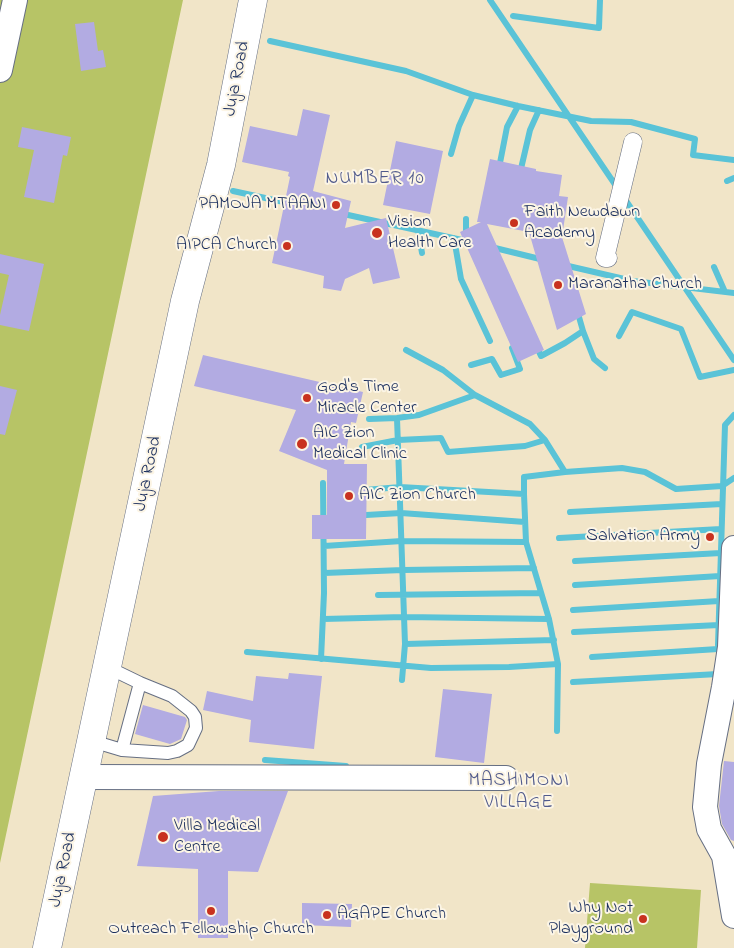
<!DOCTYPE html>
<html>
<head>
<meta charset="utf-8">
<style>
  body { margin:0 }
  canvas { display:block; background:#f1e5c8 }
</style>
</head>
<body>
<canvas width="734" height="948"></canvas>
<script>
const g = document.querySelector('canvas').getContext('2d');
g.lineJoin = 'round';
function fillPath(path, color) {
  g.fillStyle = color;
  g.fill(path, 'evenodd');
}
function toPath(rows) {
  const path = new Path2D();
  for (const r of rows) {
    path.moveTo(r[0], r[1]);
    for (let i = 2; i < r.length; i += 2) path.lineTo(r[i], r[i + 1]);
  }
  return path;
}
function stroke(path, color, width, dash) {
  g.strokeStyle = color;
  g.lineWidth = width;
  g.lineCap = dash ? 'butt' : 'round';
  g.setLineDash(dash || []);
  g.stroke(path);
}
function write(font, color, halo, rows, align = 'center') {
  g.font = font + ' "Indie Flower",sans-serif';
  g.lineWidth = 4;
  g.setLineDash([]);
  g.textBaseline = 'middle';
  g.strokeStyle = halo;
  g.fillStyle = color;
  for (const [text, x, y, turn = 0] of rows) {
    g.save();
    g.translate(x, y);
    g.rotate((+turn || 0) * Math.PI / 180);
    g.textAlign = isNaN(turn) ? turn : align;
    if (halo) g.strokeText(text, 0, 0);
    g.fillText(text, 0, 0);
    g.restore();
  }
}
fillPath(toPath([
  [0,0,183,0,0,863],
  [590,883,701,890,697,948,585,948]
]), '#b7c466');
stroke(toPath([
  [490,0,734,360],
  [513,16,599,28,600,0],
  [270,41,406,71,473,95,518,106,591,121,631,122,695,139,693,155,734,160],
  [451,154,459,126,473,95],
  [499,168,507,127,518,106],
  [520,173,530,130,539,110],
  [727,181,734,178],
  [233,191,293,204],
  [339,213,471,242],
  [466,219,466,237],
  [416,229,418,229,422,253],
  [454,238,461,279,490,341],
  [491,247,544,260],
  [564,265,633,281,734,293],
  [714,267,725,292],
  [577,310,583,331,594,359,605,368],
  [619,336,632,312,681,329,700,377,734,370],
  [536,345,541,356,565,343,583,331],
  [406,350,443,370,475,395,530,424,545,440,565,472,622,468,645,472,676,489,722,486,734,478],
  [471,365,492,359,501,375,520,369,512,348],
  [397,418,405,644,402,680],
  [369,419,397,418,419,415,475,395],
  [362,447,398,440,441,438,448,452,525,446,545,440],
  [365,490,400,487,524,494],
  [570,512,722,504],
  [366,515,401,513,525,522],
  [559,538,721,529],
  [324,546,402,541,526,542],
  [575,561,721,553],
  [324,573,403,570,534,568],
  [575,585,720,576],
  [378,595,541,593],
  [573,610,719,601],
  [323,619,404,617,549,619],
  [574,632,719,625],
  [405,644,554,640],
  [718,645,725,425,734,415],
  [247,652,431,668,509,667,558,664],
  [592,657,718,649],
  [321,659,324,593,323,483],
  [573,682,718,674],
  [557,731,558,664,549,619,526,542,524,494,524,477,565,472],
  [265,760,346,766]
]), '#5ac3d7', 6);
fillPath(toPath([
  [94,22,98,51,103,50,106,67,81,71,75,24],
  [303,109,330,115,313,191,351,201,345,228,386,218,400,278,373,284,369,268,345,279,341,291,323,288,324,276,272,263,290,177,288,176,289,172,242,162,250,126,297,136],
  [22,127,71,137,67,156,63,155,54,203,24,197,34,150,18,147],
  [396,141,443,151,430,214,383,205],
  [490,159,536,169,536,171,562,175,559,196,568,197,562,237,586,314,557,330,529,232,487,224,544,350,518,362,460,232,481,222,477,222],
  [0,254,44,264,29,331,0,325,0,315,9,275,0,273],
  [203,355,363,392,356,423,351,422,344,464,367,464,366,539,312,539,312,515,327,515,327,470,279,451,296,410,194,386],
  [0,386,17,390,5,435,0,434],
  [289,673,322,676,314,749,249,742,251,720,203,710,207,691,253,701,256,676,288,679],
  [443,689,492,694,484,763,435,757],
  [143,705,185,717,187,720,181,739,170,744,135,734],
  [724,761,734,762,734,841,731,840,722,824,719,806],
  [219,791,288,791,258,872,228,871,228,938,198,938,198,869,137,866,153,796],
  [302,903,352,904,351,927,302,925]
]), '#b2abe2');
const service = toPath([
  [92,741,122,750,168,753,177,751,188,745,196,728,195,717,191,711,172,696,140,683,107,667],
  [122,750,140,683]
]);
const pedestrian = toPath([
  [608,258,605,258,633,142]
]);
const minor = toPath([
  [0,70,15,0],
  [734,548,730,647,724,687,709,764,705,807,709,829,724,856,734,916],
  [84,777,506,778]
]);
const secondary = toPath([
  [47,948,185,301,221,165,253,0]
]);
stroke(service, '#666f83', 14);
stroke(pedestrian, '#666f83', 19);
stroke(minor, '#666f83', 26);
stroke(secondary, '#666f83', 29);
stroke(service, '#fff', 12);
stroke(pedestrian, '#fff', 18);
stroke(minor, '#fff', 24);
stroke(secondary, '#fff', 28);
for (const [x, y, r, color] of [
  [336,205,5,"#c8321e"],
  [514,223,5,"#c8321e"],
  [377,233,6,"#c8321e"],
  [287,246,5,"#c8321e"],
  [558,285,5,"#c8321e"],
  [307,398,5,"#c8321e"],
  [302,444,6,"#c8321e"],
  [349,496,5,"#c8321e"],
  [710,537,5,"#c8321e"],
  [163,837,6,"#c8321e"],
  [211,911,5,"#c8321e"],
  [327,915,5,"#c8321e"],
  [643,919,5,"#c8321e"]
]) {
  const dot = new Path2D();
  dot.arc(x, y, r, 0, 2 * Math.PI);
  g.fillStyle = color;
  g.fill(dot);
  stroke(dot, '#fcf5e5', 2);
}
write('18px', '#1b2f5e', '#fcf5e5', [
  ["Juja Road",238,79,-79],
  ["Juja Road",149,474,-78],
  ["Juja Road",64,870,-78]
]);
write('18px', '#1b2f5e', '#fcf5e5', [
  ["PAMOJA MTAANI",326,205,"right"],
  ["Faith Newdawn",524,213],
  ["Academy",524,234],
  ["Vision",388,223],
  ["Health Care",388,244],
  ["AIPCA Church",277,246,"right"],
  ["Maranatha Church",568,285],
  ["God's Time",317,388],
  ["Miracle Center",317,409],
  ["AIC Zion",313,434],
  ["Medical Clinic",313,455],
  ["AIC Zion Church",359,496],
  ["Salvation Army",700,537,"right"],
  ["Villa Medical",174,827],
  ["Centre",174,848],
  ["Why Not",633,909,"right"],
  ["Playground",633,930,"right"],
  ["AGAPE Church",337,915],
  ["Outreach Fellowship Church",211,930,"center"]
], 'left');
g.letterSpacing = '1px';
write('19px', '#505a8c', '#fcf5e5', [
  ["NUMBER 10",375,180],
  ["MASHIMONI",519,782],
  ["VILLAGE",519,804]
]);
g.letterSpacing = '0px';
</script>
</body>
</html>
